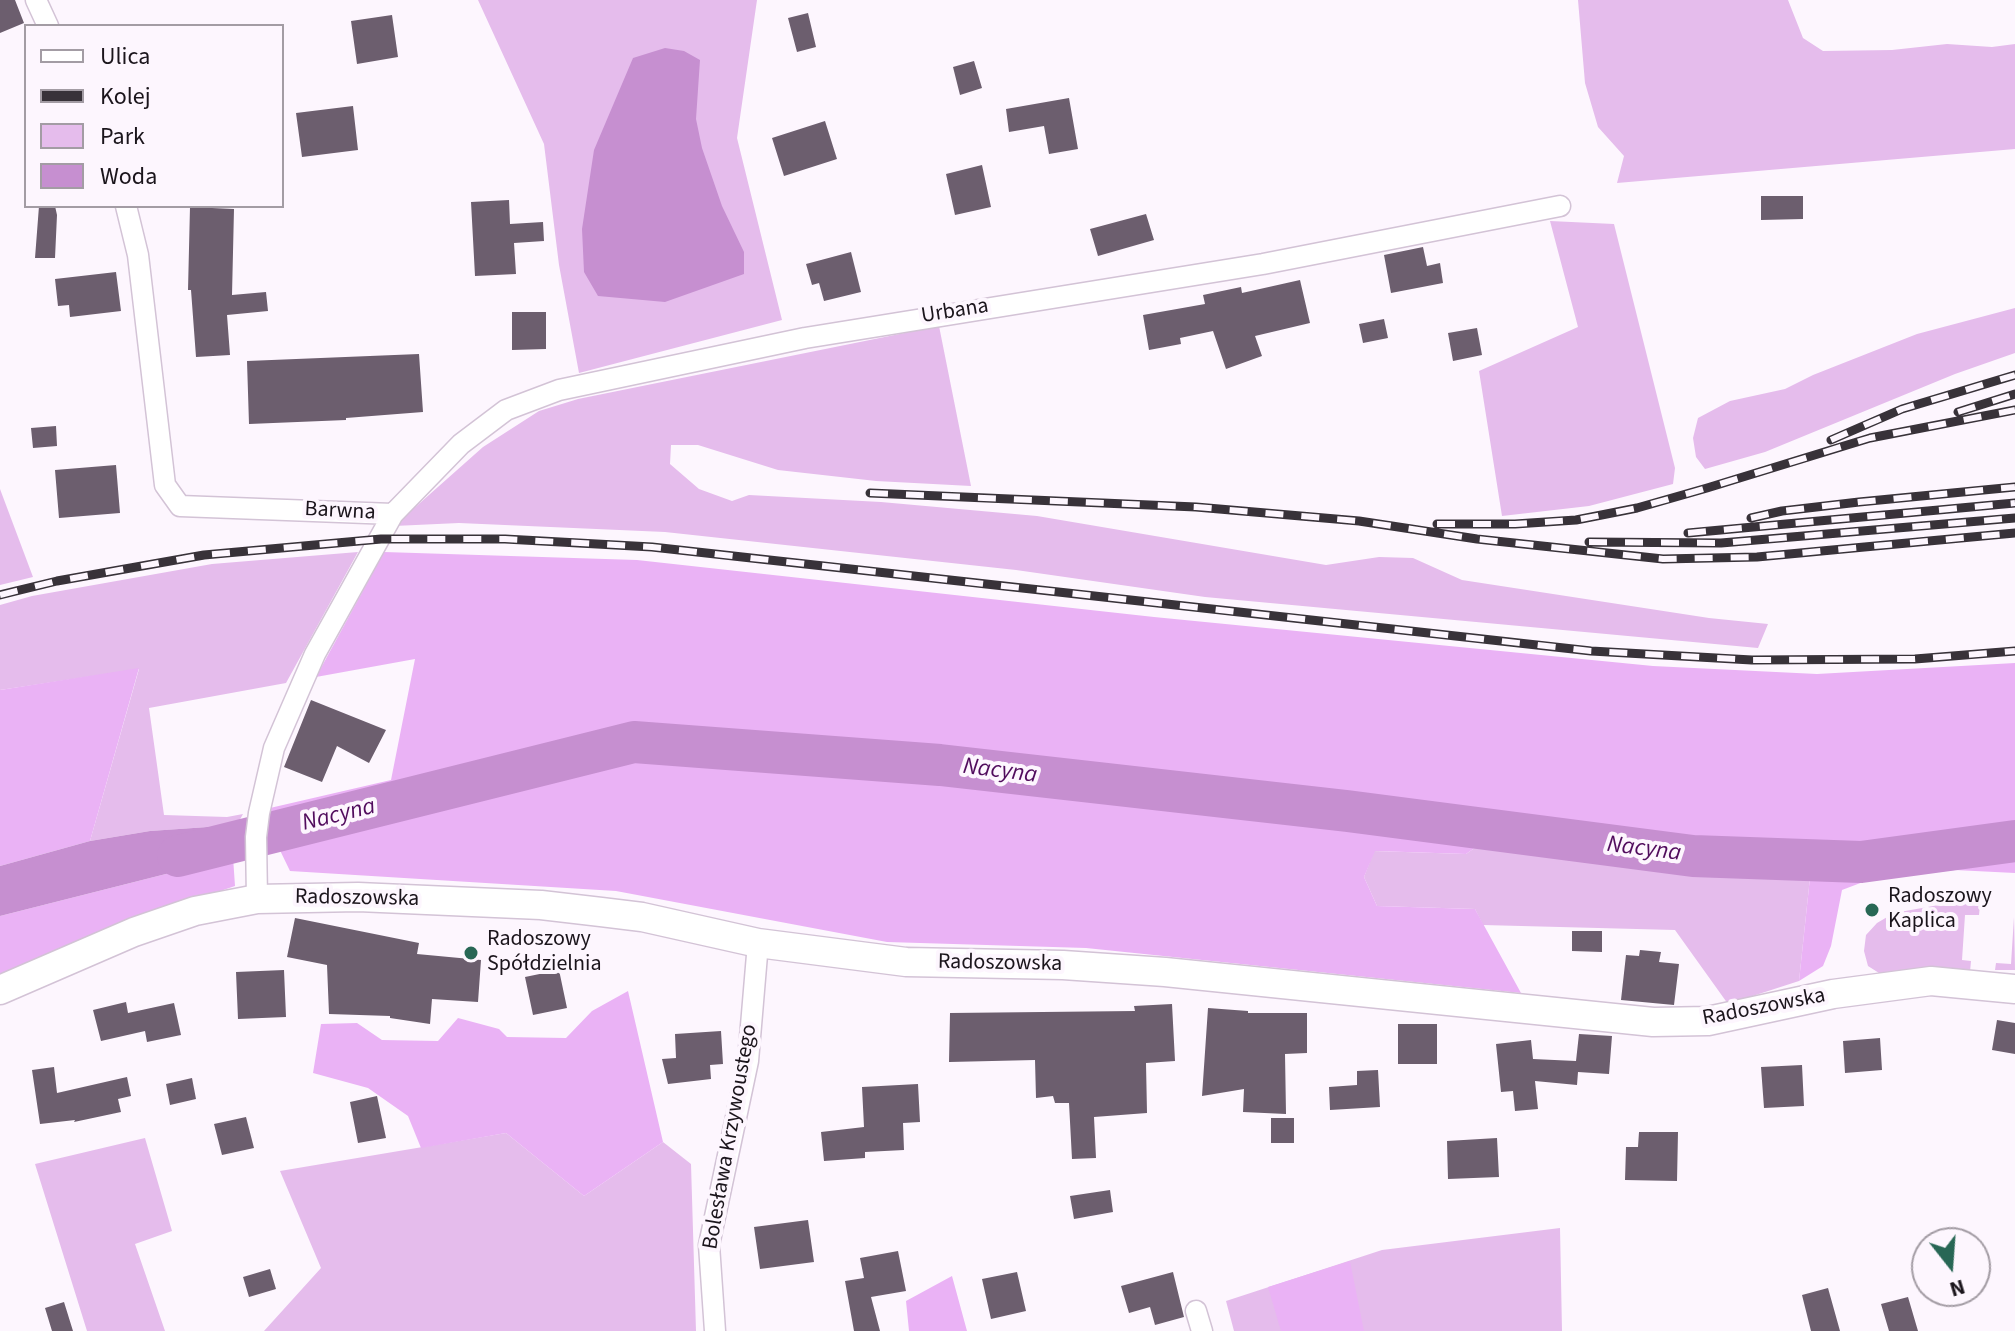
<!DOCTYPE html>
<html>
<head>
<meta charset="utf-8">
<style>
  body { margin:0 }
  #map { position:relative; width:2015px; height:1331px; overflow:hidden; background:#fdf6fe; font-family:"Source Sans 3",sans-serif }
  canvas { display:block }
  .legend { position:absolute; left:24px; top:24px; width:260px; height:184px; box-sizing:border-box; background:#fdf6fe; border:2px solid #a39ca4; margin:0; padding:10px 14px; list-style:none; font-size:24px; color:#1b151c }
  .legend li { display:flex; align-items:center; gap:16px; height:40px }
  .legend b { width:40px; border:2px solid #a39ca4 }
  .north { position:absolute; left:1911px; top:1227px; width:80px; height:80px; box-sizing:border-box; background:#fdf6fe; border:2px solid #a39ca4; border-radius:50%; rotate:163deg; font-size:22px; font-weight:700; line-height:32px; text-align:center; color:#1b151c }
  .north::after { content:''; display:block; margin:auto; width:28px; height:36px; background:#286755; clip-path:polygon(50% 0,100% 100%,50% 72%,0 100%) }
</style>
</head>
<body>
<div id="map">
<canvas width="2015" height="1331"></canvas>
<ul class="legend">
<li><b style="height:10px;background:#fff"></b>Ulica</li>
<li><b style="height:10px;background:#383239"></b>Kolej</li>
<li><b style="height:22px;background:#e5bcec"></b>Park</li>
<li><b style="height:22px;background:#c68fd0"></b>Woda</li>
</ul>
<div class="north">N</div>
</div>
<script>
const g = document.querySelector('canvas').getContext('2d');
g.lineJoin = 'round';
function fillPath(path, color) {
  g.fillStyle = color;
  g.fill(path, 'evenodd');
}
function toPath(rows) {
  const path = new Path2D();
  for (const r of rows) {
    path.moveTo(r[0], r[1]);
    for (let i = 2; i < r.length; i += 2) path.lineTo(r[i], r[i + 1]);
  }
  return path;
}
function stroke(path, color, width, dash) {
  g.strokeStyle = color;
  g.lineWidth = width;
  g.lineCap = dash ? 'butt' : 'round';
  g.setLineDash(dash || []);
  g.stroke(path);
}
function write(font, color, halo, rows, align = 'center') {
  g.font = font + ' "Source Sans 3",sans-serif';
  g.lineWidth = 8;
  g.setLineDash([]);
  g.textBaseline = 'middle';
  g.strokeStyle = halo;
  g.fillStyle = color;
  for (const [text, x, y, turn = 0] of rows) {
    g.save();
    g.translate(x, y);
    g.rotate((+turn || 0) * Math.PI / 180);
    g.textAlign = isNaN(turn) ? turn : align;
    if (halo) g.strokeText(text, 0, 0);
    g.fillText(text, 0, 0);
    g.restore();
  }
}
fillPath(toPath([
  [478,0,757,0,737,138,782,320,579,373,559,265,544,144],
  [1578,0,1788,0,1803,38,1823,51,1892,50,1947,44,1992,47,2015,44,2015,149,1617,183,1624,156,1598,127,1585,83],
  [1550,221,1614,224,1675,468,1673,484,1589,506,1502,516,1479,371,1578,327],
  [2015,308,2015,353,1955,374,1765,452,1705,469,1696,457,1693,438,1698,418,1730,401,1785,389,1813,375,1917,334],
  [939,326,971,486,876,481,778,470,698,445,671,445,670,464,699,489,732,501,749,495,881,502,1037,516,1326,565,1379,557,1413,558,1462,580,1709,618,1768,624,1758,648,1205,597,1016,570,665,532,459,523,394,526,483,447,539,411,578,399],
  [0,489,33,577,0,585],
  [358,552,286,683,149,708,164,815,227,817,243,814,237,825,150,831,90,841,139,669,0,690,0,605,32,596,212,564],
  [1486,840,1682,866,1811,868,1799,981,1728,1004,1675,930,1483,925,1475,909,1377,906,1364,877,1374,851,1466,854],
  [1950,903,1980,905,1979,915,1965,915,1962,960,1971,961,1970,972,1879,973,1868,966,1864,951,1866,935,1877,923,1894,913],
  [2014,917,2015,970,1995,970,1996,963,2011,964],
  [506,1133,584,1196,663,1142,691,1164,696,1331,264,1331,321,1268,280,1171],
  [145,1138,172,1231,135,1244,165,1331,87,1331,35,1164],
  [1560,1228,1562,1331,1234,1331,1226,1301,1382,1250]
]), '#e5bcec');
fillPath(toPath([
  [384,552,637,560,1154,617,1653,666,1817,674,2015,663,2015,834,1861,856,1426,815,936,756,635,735,276,826,270,808,391,780,415,659,316,677],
  [139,668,90,841,0,866,0,690],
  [634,752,937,771,1486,840,1466,854,1375,851,1364,877,1377,906,1475,909,1521,993,1086,948,887,942,616,891,290,871,275,840],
  [2015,848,2015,873,1955,870,1871,879,1842,890,1831,946,1823,966,1799,981,1811,868,1860,866],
  [233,857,235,886,127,923,0,974,0,916],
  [628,991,663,1142,584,1196,506,1133,421,1148,408,1116,368,1088,313,1073,321,1024,357,1023,382,1040,438,1041,458,1018,499,1029,507,1037,566,1038,592,1011],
  [1350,1261,1364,1331,1281,1331,1268,1287],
  [952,1276,967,1331,909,1331,906,1301]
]), '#eab2f5');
fillPath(toPath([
  [665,48,684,51,700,60,696,119,702,148,722,206,744,252,744,274,665,302,598,296,584,272,582,229,594,150,633,58],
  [237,825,233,857,0,916,0,866,90,841,150,831]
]), '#c68fd0');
stroke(toPath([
  [178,856,634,742,940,765,1347,811,1693,856,1861,862,2015,841]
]), '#c68fd0', 42);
fillPath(toPath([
  [0,0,15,0,24,23,0,33],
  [808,13,816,47,797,52,788,18],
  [392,15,398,57,357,64,351,21],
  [974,61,982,88,960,95,953,67],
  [1069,98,1078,149,1049,154,1044,126,1009,132,1006,109],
  [353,106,358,150,302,157,296,113],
  [825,121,837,159,784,176,772,138],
  [982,165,991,207,955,215,946,174],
  [1761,196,1803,196,1803,219,1761,220],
  [509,200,510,224,543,222,544,241,514,243,516,274,475,276,471,202],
  [39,206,55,206,57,215,55,258,35,258],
  [190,207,234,209,232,295,266,292,268,311,227,315,230,355,196,357,191,290,188,290],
  [1146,214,1154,240,1098,256,1090,229],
  [1423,247,1427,266,1440,263,1443,283,1391,293,1384,255],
  [851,252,861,292,824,301,819,283,812,285,806,264],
  [116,272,121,311,70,317,69,305,58,306,55,279],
  [1300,280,1310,323,1255,336,1262,356,1226,369,1213,331,1180,338,1181,344,1149,350,1143,315,1205,304,1203,295,1241,287,1242,293],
  [512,312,546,312,546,349,512,350],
  [1384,319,1388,338,1363,343,1359,324],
  [1477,328,1482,355,1453,361,1448,333],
  [419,354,423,412,346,418,346,420,249,424,247,361],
  [56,426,57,446,33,448,31,428],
  [116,465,120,513,59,518,55,470],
  [311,700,386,730,369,763,337,746,322,782,284,767],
  [295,918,419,943,417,954,481,960,478,1002,432,999,430,1024,390,1018,390,1016,329,1014,327,965,287,957],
  [1572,931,1602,931,1602,952,1572,951],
  [1640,950,1661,952,1659,962,1679,964,1674,1005,1621,1000,1626,955,1639,956],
  [284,970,286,1017,238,1019,236,972],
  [559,970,567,1008,533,1015,525,977],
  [126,1002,128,1013,174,1003,181,1035,147,1042,145,1031,101,1041,93,1010],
  [1172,1004,1175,1061,1146,1063,1147,1113,1094,1117,1096,1158,1072,1159,1069,1103,1055,1103,1053,1096,1036,1098,1035,1060,949,1062,950,1013,1135,1011,1134,1006],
  [1208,1008,1248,1011,1248,1013,1307,1013,1307,1053,1285,1054,1286,1114,1243,1112,1244,1089,1202,1096],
  [1997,1020,2015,1023,2015,1054,1992,1050],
  [1398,1024,1437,1024,1437,1064,1398,1064],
  [721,1031,723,1064,710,1065,711,1079,668,1084,662,1059,676,1058,675,1034],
  [1579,1034,1612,1036,1609,1074,1578,1072,1577,1085,1535,1081,1538,1109,1515,1111,1513,1091,1501,1092,1496,1044,1531,1040,1533,1059,1576,1061],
  [1880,1038,1882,1070,1845,1073,1843,1041],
  [1802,1065,1804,1106,1764,1108,1761,1067],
  [54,1067,57,1093,127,1077,131,1096,118,1099,121,1112,74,1122,75,1120,40,1124,32,1070],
  [1378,1070,1380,1107,1330,1110,1329,1087,1357,1085,1357,1071],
  [192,1078,196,1099,170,1105,166,1084],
  [918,1084,920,1122,903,1123,904,1150,865,1152,865,1158,824,1161,821,1132,864,1127,862,1087],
  [377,1096,386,1138,358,1143,350,1102],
  [246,1117,254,1148,222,1155,214,1124],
  [1271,1118,1294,1118,1294,1143,1271,1143],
  [1639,1132,1678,1132,1677,1181,1625,1180,1626,1147,1638,1147],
  [1497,1138,1499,1177,1448,1179,1447,1141],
  [1110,1190,1113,1212,1074,1219,1070,1196],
  [808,1220,814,1262,760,1269,754,1227],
  [898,1251,906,1291,871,1297,880,1331,854,1331,845,1281,864,1278,860,1258],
  [270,1269,276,1289,249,1297,243,1277],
  [1017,1272,1026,1311,991,1319,982,1279],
  [1173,1272,1184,1317,1155,1325,1150,1307,1129,1313,1121,1286],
  [1828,1288,1840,1331,1811,1331,1802,1295],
  [1908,1297,1918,1331,1889,1331,1881,1304],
  [64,1302,73,1331,52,1331,45,1308]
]), '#6c5e6e');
const street = toPath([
  [36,0,48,26],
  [126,206,138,255,165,485,180,506,393,514],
  [257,899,256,837,259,813,274,748,315,654,393,514,461,444,506,410,559,390,805,338,1263,264,1560,206],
  [1196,1311,1202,1331],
  [715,1331,709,1245,748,1061,758,943]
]);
const secondary = toPath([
  [0,990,134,932,195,911,257,899,358,897,541,905,601,912,642,917,758,943,906,962,1063,965,1165,972,1653,1022,1708,1021,1833,994,1931,981,2015,989]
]);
stroke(street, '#d3c3d6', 23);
stroke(secondary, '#d3c3d6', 31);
stroke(street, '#fff', 20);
stroke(secondary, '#fff', 28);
const rail = toPath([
  [1958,412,2015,394],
  [1831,440,1902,409,2015,375],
  [870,493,1196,507,1359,521,1477,539,1663,559,1757,557,2015,533],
  [1751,518,1782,511,1859,502,2015,487],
  [1437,524,1515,524,1576,520,1637,508,1707,488,1870,438,2015,410],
  [1688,533,2015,503],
  [1589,542,1721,543,2015,518],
  [0,595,57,581,204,555,381,539,505,539,652,547,1591,651,1752,660,1915,659,2015,651]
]);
stroke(rail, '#383239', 9);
stroke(rail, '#fdf6fe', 6, [18]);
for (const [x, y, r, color] of [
  [1872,910,8,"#286755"],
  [471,953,8,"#286755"]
]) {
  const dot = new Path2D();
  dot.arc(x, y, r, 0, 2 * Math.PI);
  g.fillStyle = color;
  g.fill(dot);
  stroke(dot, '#fdf6fe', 3);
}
write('22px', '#1b151c', '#fdf6fe', [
  ["Urbana",955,312,-9],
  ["Barwna",340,512,3],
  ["Radoszowska",357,899,1],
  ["Radoszowska",1000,964,1],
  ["Radoszowska",1764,1008,-11],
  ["Bolesława Krzywoustego",731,1137,-80]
]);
write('22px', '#1b151c', '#fdf6fe', [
  ["Radoszowy",1888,897],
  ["Kaplica",1888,922],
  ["Radoszowy",487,940],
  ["Spółdzielnia",487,965]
], 'left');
write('italic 24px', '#510c5d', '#fdf6fe', [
  ["Nacyna",1000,772,7],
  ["Nacyna",339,816,-14],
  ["Nacyna",1644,850,7]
]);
</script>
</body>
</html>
